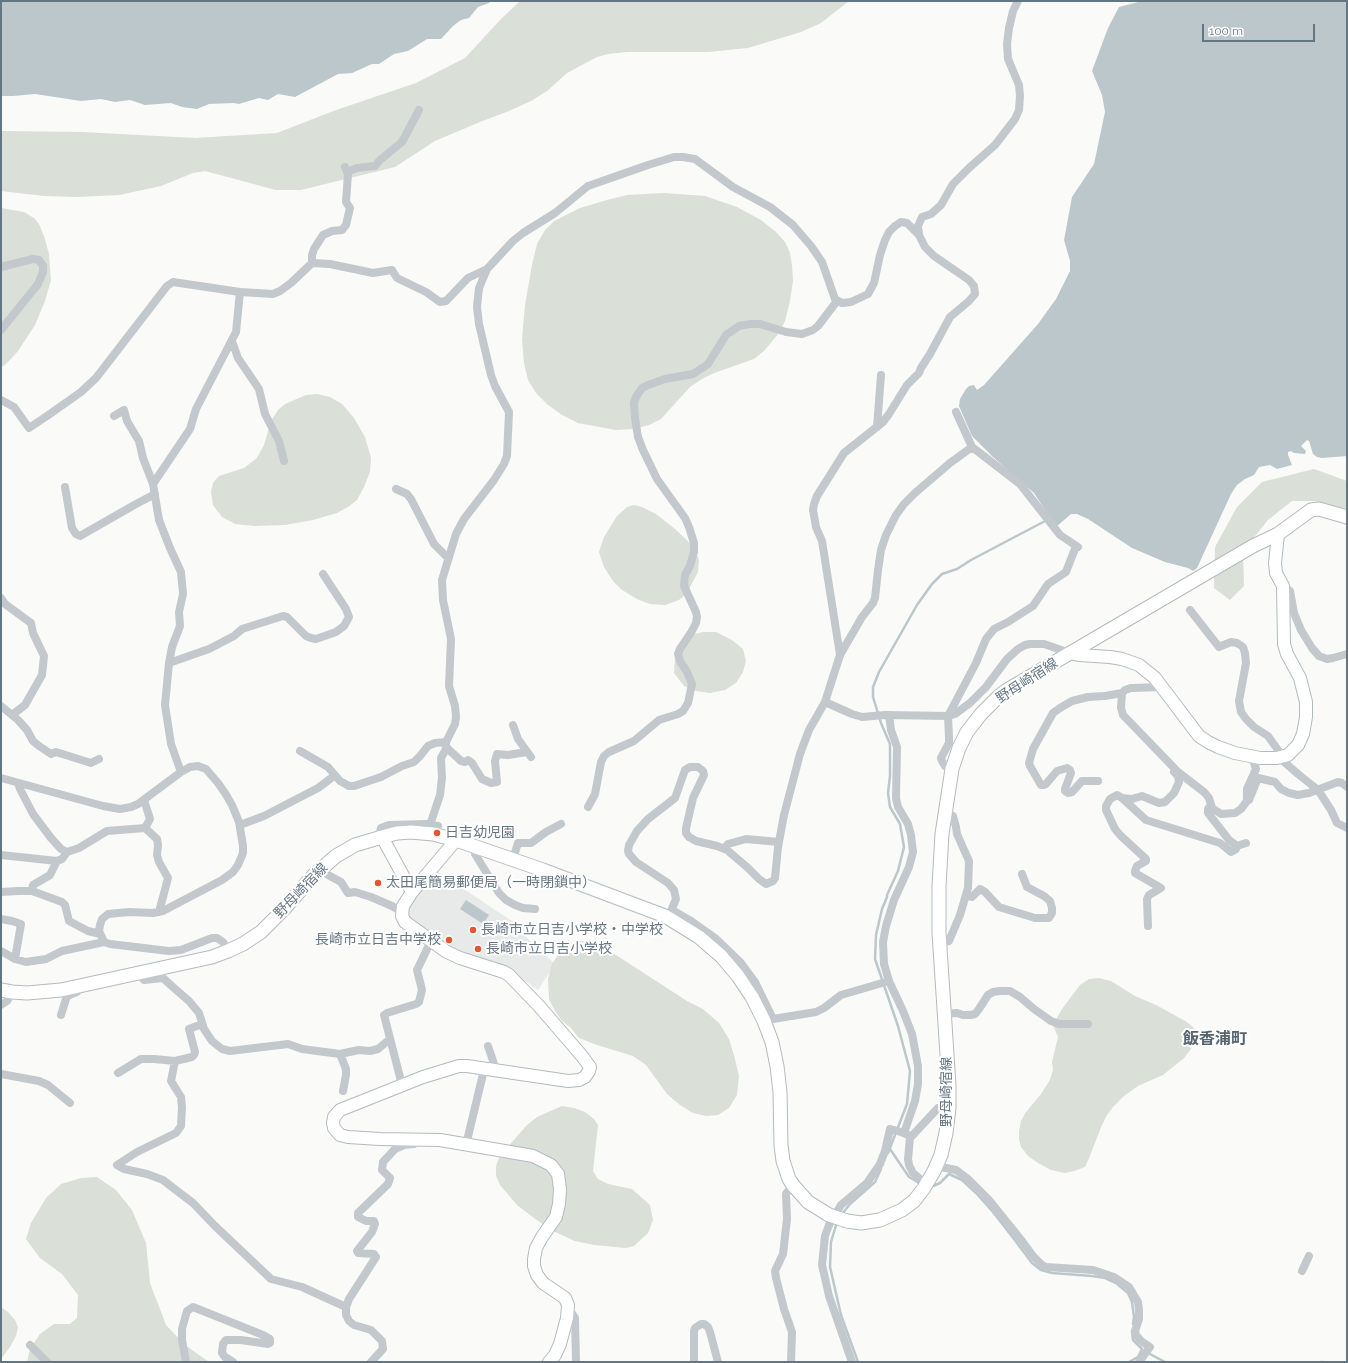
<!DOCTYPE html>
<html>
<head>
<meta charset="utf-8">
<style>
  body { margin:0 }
  #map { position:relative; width:1348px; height:1363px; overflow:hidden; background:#fafaf8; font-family:Raleway,sans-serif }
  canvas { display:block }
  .frame { position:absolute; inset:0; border:2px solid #657683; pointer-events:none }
  .scale { position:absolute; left:1202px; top:24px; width:113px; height:18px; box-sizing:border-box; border:2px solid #657683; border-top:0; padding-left:5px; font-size:12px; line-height:14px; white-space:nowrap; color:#657683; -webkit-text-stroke:3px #fff; paint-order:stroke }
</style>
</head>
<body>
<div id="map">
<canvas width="1348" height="1363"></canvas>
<div class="frame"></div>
<div class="scale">100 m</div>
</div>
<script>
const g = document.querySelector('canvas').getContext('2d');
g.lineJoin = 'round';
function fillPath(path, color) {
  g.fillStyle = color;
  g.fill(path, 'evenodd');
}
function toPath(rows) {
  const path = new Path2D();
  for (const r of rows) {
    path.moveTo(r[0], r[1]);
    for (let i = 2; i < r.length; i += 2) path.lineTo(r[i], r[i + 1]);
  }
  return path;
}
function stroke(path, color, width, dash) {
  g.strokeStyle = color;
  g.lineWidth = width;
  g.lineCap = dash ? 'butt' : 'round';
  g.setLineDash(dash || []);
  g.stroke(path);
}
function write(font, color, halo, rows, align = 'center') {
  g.font = font + ' Raleway,"Noto Sans JP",sans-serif';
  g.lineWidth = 4;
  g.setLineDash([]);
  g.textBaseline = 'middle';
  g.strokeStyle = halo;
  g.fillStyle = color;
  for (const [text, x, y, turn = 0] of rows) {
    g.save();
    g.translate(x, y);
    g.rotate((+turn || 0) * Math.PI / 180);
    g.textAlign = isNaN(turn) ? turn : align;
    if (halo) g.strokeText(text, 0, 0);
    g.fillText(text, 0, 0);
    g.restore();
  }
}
fillPath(toPath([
  [435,870,524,929,527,938,555,964,538,990,507,968,464,953,444,943,413,921,408,914,409,906]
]), '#e8e9e9');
fillPath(toPath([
  [520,1,849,1,821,23,801,32,748,48,708,52,627,52,608,54,597,57,567,73,547,91,531,101,509,111,480,122,435,141,395,167,301,190,276,190,205,171,193,173,161,186,119,195,76,197,44,196,1,191,1,131,83,132,195,138,277,133,336,110,416,83,465,58,500,20],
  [664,193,705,196,737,207,761,220,776,232,785,242,790,253,792,266,793,281,790,301,785,321,779,333,764,351,754,359,714,373,702,379,690,387,661,419,649,425,633,429,616,430,578,423,562,415,548,405,536,393,528,380,524,363,522,339,525,305,532,265,537,244,545,230,554,221,580,208,607,200,627,195],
  [1,208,24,212,34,218,39,224,44,236,49,254,51,280,45,301,35,325,18,351,8,362,1,368],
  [317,394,330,397,342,404,354,418,365,437,371,458,370,472,364,487,357,500,348,507,337,513,313,520,285,525,255,526,235,524,222,517,213,505,211,492,213,483,219,476,244,468,257,458,264,445,271,421,278,410,285,404,306,395],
  [1314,469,1347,481,1347,512,1315,501,1292,501,1268,520,1243,551,1244,586,1230,600,1214,588,1215,547,1237,507,1262,482],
  [634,505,642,507,656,514,675,529,694,547,699,560,698,572,687,593,679,600,665,605,650,604,637,599,622,590,613,581,604,567,599,552,604,537,617,516,627,507],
  [703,632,716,632,732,640,743,649,746,661,743,672,736,683,725,690,710,693,696,691,684,686,674,673,675,656,691,635],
  [580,941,591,942,602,946,687,1001,703,1009,719,1023,729,1039,735,1059,739,1076,737,1095,729,1108,718,1115,706,1116,693,1113,680,1105,667,1094,646,1065,633,1056,597,1045,579,1038,570,1027,562,1021,555,1011,549,999,548,979,552,964,560,952,568,945],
  [1099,978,1111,981,1135,996,1156,1005,1187,1022,1195,1029,1198,1035,1191,1049,1184,1058,1163,1075,1138,1086,1124,1096,1113,1107,1107,1115,1102,1125,1089,1158,1085,1167,1074,1171,1065,1173,1051,1170,1038,1163,1028,1156,1021,1147,1019,1139,1019,1131,1021,1121,1026,1112,1041,1094,1050,1080,1053,1070,1052,1062,1058,1037,1053,1025,1062,1009,1080,985,1089,979],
  [562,1106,574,1108,585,1112,594,1119,598,1125,593,1171,598,1179,608,1184,632,1189,650,1205,653,1220,648,1233,634,1246,626,1248,594,1245,575,1241,551,1230,534,1218,517,1205,500,1185,496,1176,496,1166,499,1158,507,1148,526,1126,537,1117],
  [97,1177,116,1190,132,1210,146,1243,150,1283,166,1325,185,1345,209,1362,27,1362,30,1349,40,1334,54,1324,70,1324,77,1318,78,1295,62,1274,40,1258,26,1239,31,1223,46,1198,61,1184,81,1178],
  [1,1307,8,1312,15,1320,18,1327,16,1336,10,1347,1,1359]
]), '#dadfd7');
fillPath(toPath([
  [1,1,490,1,489,3,478,7,469,18,461,20,453,26,441,39,427,39,408,51,394,54,379,64,372,64,352,73,338,74,295,97,278,94,268,100,259,98,239,104,234,103,209,104,197,109,182,107,171,103,145,105,130,100,115,102,101,99,81,101,35,94,13,96,1,96],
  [1142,1,1347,1,1347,456,1322,458,1317,457,1313,454,1309,441,1307,440,1301,446,1306,451,1305,454,1294,453,1291,451,1288,452,1288,455,1292,465,1277,469,1270,465,1259,467,1254,475,1245,479,1237,485,1231,494,1197,568,1193,571,1188,568,1165,562,1132,548,1088,519,1077,514,1071,514,1056,527,1034,493,993,457,972,436,959,406,960,399,966,389,969,386,974,385,977,390,984,385,1038,324,1056,299,1070,271,1070,261,1064,240,1072,197,1094,164,1105,112,1102,95,1092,71,1108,28,1119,7],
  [466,900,489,915,483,924,460,909]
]), '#bbc7cb');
stroke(toPath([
  [890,1149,909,1177,921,1184],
  [888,1153,907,1104,910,1071,898,1026,875,959,876,935,882,909,887,897,887,895,898,871,904,847,900,824,890,807,888,793,890,776,890,744,881,723,873,697,873,687,879,672,917,605,932,584,942,574,957,569,971,560,1047,520],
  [930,1185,933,1186,940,1183,949,1174,962,1180,977,1194,993,1212,1014,1239,1032,1263,1041,1270,1052,1273,1092,1276,1105,1278,1116,1283,1128,1293,1132,1302,1134,1317,1133,1324],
  [842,1214,850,1204,875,1182,881,1169],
  [837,1222,831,1242,830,1267,841,1315,858,1362],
  [1148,1353,1165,1362],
  [1129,1362,1138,1357,1142,1349,1133,1340,1132,1331],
  [1321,1362,1323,1362]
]), '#bbc7cb', 2.5);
const secondary = toPath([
  [1070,653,1079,655,1110,657,1122,659,1139,665,1155,678,1199,736,1208,742,1218,747,1235,753,1260,758,1277,758,1288,755,1298,745,1303,734,1306,717,1306,702,1300,678,1287,654,1284,644,1283,586,1276,573,1275,563,1278,534],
  [382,837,412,892],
  [456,840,412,892,403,906,402,916,405,922,447,952,460,958,504,972,509,975,539,1006,582,1056,590,1067,589,1071,585,1077,579,1080,568,1081,467,1066,459,1066,423,1077,340,1110,334,1117,333,1123,334,1128,340,1135,348,1137,380,1139,440,1140,516,1153,533,1156,551,1165,558,1174,560,1189,559,1204,556,1217,542,1237,536,1248,534,1259,534,1266,537,1275,543,1283,565,1298,568,1305,567,1318,560,1344,555,1355,549,1362]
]);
const primary = toPath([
  [1,990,12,992,27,993,61,990,212,957,228,951,243,944,261,932,284,909,313,876,336,856,355,845,382,837,397,833,411,832,433,834,456,840,543,870,665,916,699,937,721,956,738,976,752,997,764,1021,772,1042,777,1066,780,1092,781,1145,783,1161,789,1179,793,1185,808,1202,829,1215],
  [847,1221,861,1223,880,1220,902,1210,914,1201,924,1188,934,1171,941,1155,946,1133,949,1108,949,1085,939,933,939,886,942,834,952,769,959,748,967,732,981,714,998,697,1007,690,1253,546,1278,534,1311,510,1319,509,1347,517]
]);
stroke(secondary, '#b3babf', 14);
stroke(primary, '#b5babe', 15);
stroke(toPath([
  [347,172,357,168,375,166,380,160,402,142,419,110],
  [312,263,312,255,314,249,323,235,332,231,342,230,346,225,350,208,346,202,348,174,345,167],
  [1,267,33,259,39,260,43,266,43,272,38,284,1,330],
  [232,341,238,358,259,389,265,414,279,441,284,461],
  [1,400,14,407,29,428,47,416,81,392,96,378,167,286,173,282,240,292],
  [956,412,972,447,1020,484,1060,535,1078,547],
  [114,416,124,410,127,421,139,441,143,458,153,484],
  [877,427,881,375],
  [65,487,72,528,76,534,80,536,136,504,155,494],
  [396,489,407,494,411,499,434,544,448,558],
  [1283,586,1290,591,1294,613,1301,630,1312,648,1319,656,1327,659,1333,658,1347,654],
  [1,598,5,604,31,623,33,633,44,656,42,675,25,705,12,715],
  [1190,610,1219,647,1231,642,1237,643,1243,647,1245,653,1246,663,1239,701,1241,712,1246,719,1254,727,1268,736,1283,757],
  [840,655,822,541,816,527,813,510,814,504,817,496,844,453,883,422,889,414,907,385,919,373,921,368,930,354,950,317,969,301,975,294,974,286,969,280,934,256,925,247,919,235,918,226,922,217,931,214,941,205,953,184,969,168,995,145,1015,119,1019,110,1020,96,1019,85,1008,59,1007,44,1009,28,1013,11,1018,1],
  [169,663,209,649,234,636,242,629,283,616,287,617,306,636,311,638,316,639,336,632,344,626,349,617,346,609,323,574],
  [1162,687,1131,688,1125,690,1122,693,1121,708,1123,715,1178,772,1204,792,1209,798,1212,808,1221,814,1235,813,1241,809,1247,801,1249,800,1258,778,1275,782,1281,789,1289,793,1298,795,1309,793,1338,782,1342,783,1347,787],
  [825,702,852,714,862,717,885,715,948,716,955,714,970,703,986,687,1007,659,1018,649,1025,645,1030,644,1044,644,1070,653],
  [1,706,18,720,27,730,33,741,39,746,51,754,56,752,91,763,99,759],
  [889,715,891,730,897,747,896,798,898,807,908,824,911,835,913,852,909,867,894,900,886,926,883,942,884,964,889,981,903,1011,912,1034,918,1066,918,1084,915,1101,904,1133],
  [513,725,518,739,531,757],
  [446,747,461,761,465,762,468,760,472,763,482,779,491,783,497,782,495,761,497,754,508,755,527,752],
  [300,751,328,767,340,781,349,786,354,786,381,777,402,766,414,762,420,756,428,746,435,743,446,742],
  [1281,758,1283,761,1298,774,1318,790,1331,810,1337,823,1347,828],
  [952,769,945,766,942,761,941,758,949,743,949,738,948,716,976,663,986,639,994,629,1008,622,1033,606,1048,584,1066,572,1076,546],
  [181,772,171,744,165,705,169,663,172,647,180,626,179,612,183,594,181,572,170,548,159,520,153,484,190,429,196,409,236,332,240,292,273,294,280,291,291,283,312,263,330,264,373,273,392,270,397,278,426,292,440,302,446,301,468,278,487,269],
  [1,778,103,806,120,809,131,807,138,804,181,772,190,767,198,766,206,769,218,783,225,793,232,805,239,822,243,846,243,853,238,865,233,872,222,880,163,911,153,913,129,912,108,914,102,919,100,925,99,931,104,942,110,944,169,951,181,950,212,938,217,938,223,942,228,951],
  [1098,781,1082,781,1072,792,1068,793,1065,791,1065,789,1071,773,1070,770,1067,768,1057,771,1046,784,1044,785,1041,785,1030,766,1029,763,1033,749,1053,713,1060,708,1072,701,1088,697,1105,696,1122,693],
  [18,783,20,789,33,814,51,838,61,849,67,852,79,848,107,831,145,828],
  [1122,798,1146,820,1220,843,1231,852,1236,849,1237,846],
  [144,800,150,819,145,828,157,839,158,845,157,855,159,862,168,878,159,912],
  [1247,801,1247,789,1256,769,1252,757],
  [1211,805,1208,809,1208,813,1229,840,1237,846,1246,843],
  [588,807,595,794,601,762,604,756,609,752,634,741,659,720,678,714,683,711,688,703,692,684,687,672,680,661,678,654,680,649,692,631,696,623,697,617,696,612,684,586,685,575,690,566,694,552,694,543,689,527,685,518,657,479,643,450,638,437,635,418,634,403,636,397,642,388,648,385,665,379,693,374,708,364,726,335,739,326,750,324,760,324,786,332,802,334,813,330,818,326,837,301],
  [240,825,264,816,318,788,334,776],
  [430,825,440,795,442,778,441,758,446,749,446,742,455,724,456,717,455,706,449,686,451,639,443,600,442,580,456,534,464,519,494,480,504,464,507,456,509,412,495,386,491,375,479,324,477,307,479,288,487,269,513,241,523,233,555,213,588,186,648,165,674,157,683,157,695,159,733,187,770,207,793,225,811,246,822,262,835,299,842,303,851,302,868,294,874,283,880,255,885,240,889,232,895,226,901,222,907,223,919,235],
  [382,837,380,832,381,828,389,825,427,824,438,826],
  [477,846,475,854,499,893,506,900,515,905,523,908,535,909],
  [724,849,728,844,746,839,779,842],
  [67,852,62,859,57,861,50,875,33,885,32,891,62,902,65,905,69,921,88,931,100,934],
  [1,855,57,861],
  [513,859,518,843,531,843,546,832,561,824],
  [321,869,328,875,341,882,348,893,355,892,371,897,392,906,402,912],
  [1,892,19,891,32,891],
  [966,895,972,897,980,889,985,892,999,907,1035,918,1049,918,1052,913,1052,908,1050,901,1044,896,1027,887,1022,874],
  [672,910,691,921,715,938,741,963,755,982,773,1019,816,1012,824,1008,841,995,889,981],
  [668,918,676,899,674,890,668,883,636,862,629,854,628,851,629,845,637,831,648,819,675,798,685,770,690,767,698,767,703,771,704,775,693,798,686,828,686,833,689,837,696,841,717,846,727,850,748,868,759,879,766,884,773,881,775,878,778,847,784,815,800,754,809,730,825,702,840,655,862,617,873,603,875,598,878,570,881,550,886,535,896,515,904,504,915,493,950,463,972,447],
  [1,919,12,921,21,924,15,959],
  [1148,926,1147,899,1149,895,1161,888,1135,873,1135,871,1137,866,1146,861,1146,859,1121,836,1115,829,1106,810,1106,806,1110,799,1117,795,1122,798,1132,799,1142,796,1159,803,1165,802,1174,793,1179,782,1178,776,1174,772],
  [940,943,949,941,960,915,968,888,969,861,957,834,956,827,953,816,950,814,945,813],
  [1,951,15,959,26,962,46,959,62,951,104,942],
  [139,973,144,980,163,978,174,988,189,1001,199,1013,204,1029,212,1041,222,1049,230,1051,288,1044,302,1049,340,1054,359,1050,370,1051,378,1049,390,1039],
  [1,1005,7,1001,12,992],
  [944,1014,957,1013,963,1015,971,1015,975,1014,979,1009,988,995,993,992,1000,991,1010,991,1020,997,1034,1009,1051,1021,1059,1024,1088,1024],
  [61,1015,66,999,67,996,77,992,78,988],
  [488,1046,496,1070],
  [340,1054,346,1069,346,1075,343,1091],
  [175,1061,171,1081,181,1097,182,1107,181,1126,176,1133,137,1152,117,1165,124,1169,147,1174,163,1180,172,1187,193,1203,215,1226,271,1279,302,1287,346,1307],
  [118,1073,141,1059,154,1059,175,1061,192,1057,194,1055,195,1052,189,1029,202,1024],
  [1,1074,39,1081,48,1085,70,1103],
  [402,1085,384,1015,387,1013,416,1004,419,1002,422,990,417,970,431,941],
  [466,1145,483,1074,480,1068],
  [936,1166,956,1170,968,1179,989,1200,1022,1241,1033,1256,1042,1265,1046,1267,1093,1270,1114,1277,1129,1287,1138,1302,1139,1310,1139,1319,1135,1331,1136,1335,1141,1341,1150,1347,1139,1362],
  [919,1178,913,1173,909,1165,908,1159,910,1138,938,1108,949,1108],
  [1302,1271,1309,1256],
  [568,1310,571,1312,575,1318,576,1362],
  [30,1345,47,1362],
  [186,1362,182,1340,182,1329,187,1311,193,1307,263,1335,270,1339,270,1343,268,1344,241,1340,226,1340,223,1344,222,1353,225,1357,233,1362],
  [371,1362,383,1349,382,1341,371,1330,354,1325,349,1321,346,1315,346,1307,349,1299,376,1257,374,1254,358,1253,357,1251,372,1232,375,1224,374,1221,366,1221,358,1217,358,1213,388,1184,390,1178,382,1170,383,1162,395,1149,404,1145,414,1144],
  [694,1362,694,1331,695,1328,701,1324,704,1324,708,1327,710,1332,718,1362],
  [791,1362,792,1332,784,1309,776,1278,775,1271,783,1254,787,1219,786,1194,788,1191,793,1185],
  [852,1362,829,1296,825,1278,822,1265,825,1236,829,1225,841,1205,867,1183,880,1164,885,1151,890,1129,901,1132,911,1136]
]), '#c3c8cc', 8);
stroke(secondary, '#fff', 12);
stroke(primary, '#fff', 13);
const primaryBridge = toPath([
  [829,1215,847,1221]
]);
stroke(primaryBridge, '#b5babe', 15, []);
stroke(primaryBridge, '#fff', 13);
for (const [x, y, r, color] of [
  [437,833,4,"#e4572e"],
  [378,883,4,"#e4572e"],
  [473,930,4,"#e4572e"],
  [449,940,4,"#e4572e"],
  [478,949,4,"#e4572e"]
]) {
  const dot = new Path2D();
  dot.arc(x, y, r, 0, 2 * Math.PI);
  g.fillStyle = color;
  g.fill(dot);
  stroke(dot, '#fff', 1.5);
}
write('14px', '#657683', '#fff', [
  ["野母崎宿線",1027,681,-33],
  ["野母崎宿線",301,891,-46],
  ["野母崎宿線",947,1092,-90]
]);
write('14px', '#657683', '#fff', [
  ["日吉幼児園",445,833],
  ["太田尾簡易郵便局（一時閉鎖中）",386,883],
  ["長崎市立日吉小学校・中学校",481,930],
  ["長崎市立日吉中学校",441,940,"right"],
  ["長崎市立日吉小学校",486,949]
], 'left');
write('bold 16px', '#57646e', '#fff', [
  ["飯香浦町",1215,1039]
]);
</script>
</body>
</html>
